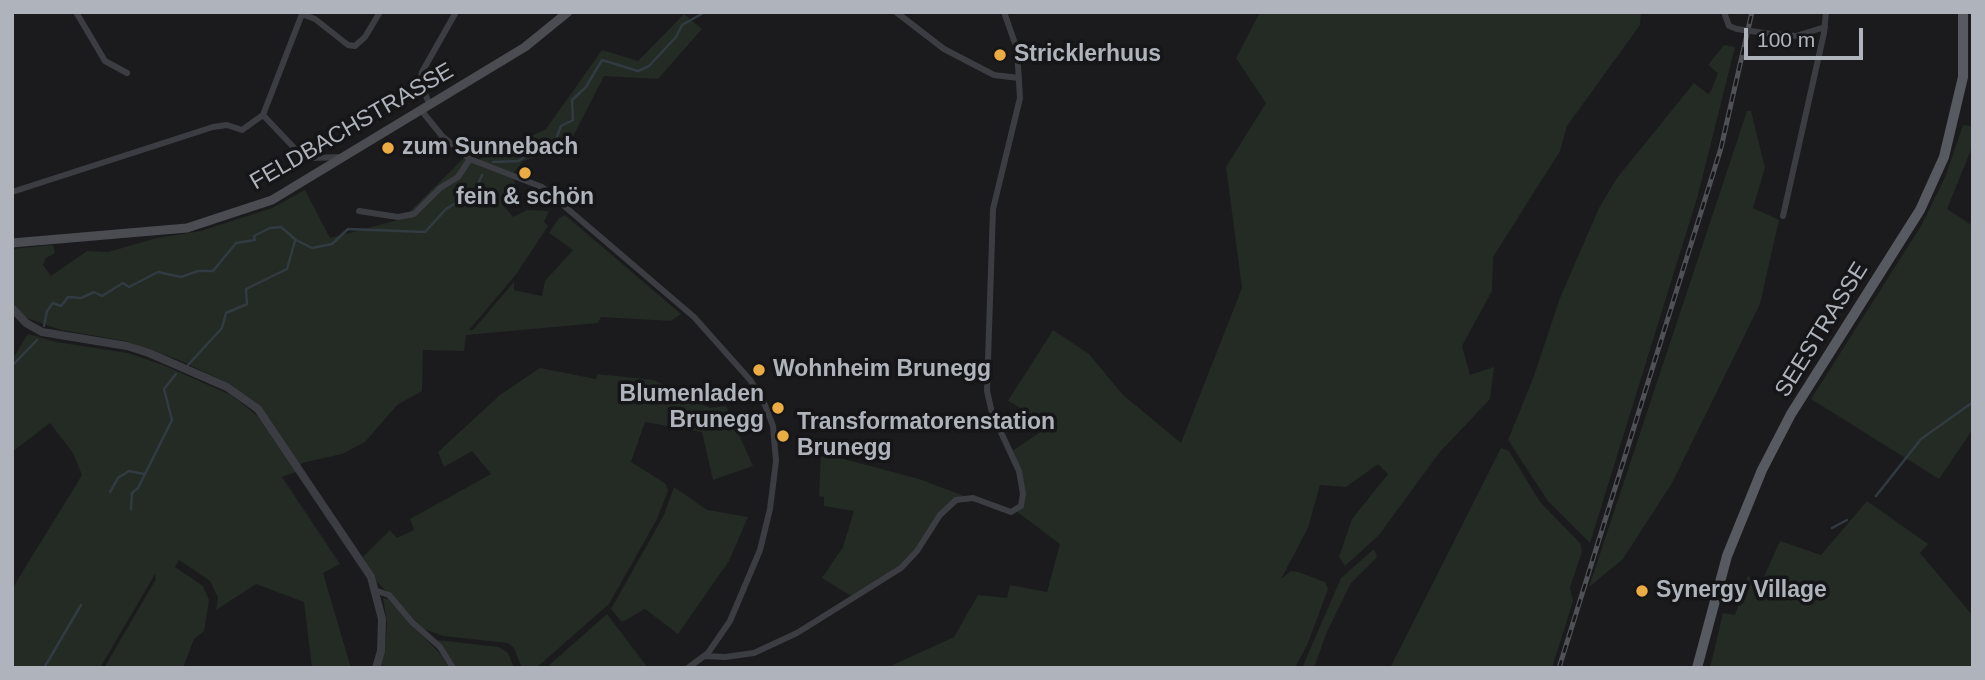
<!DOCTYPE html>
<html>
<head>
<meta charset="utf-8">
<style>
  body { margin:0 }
  #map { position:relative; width:1985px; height:680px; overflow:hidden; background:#1b1b1d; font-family:Helvetica,sans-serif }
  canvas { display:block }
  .frame { position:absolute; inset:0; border:14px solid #aeb3bc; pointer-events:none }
  .scale { position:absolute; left:1744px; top:28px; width:119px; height:32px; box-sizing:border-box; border:4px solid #aeb3bc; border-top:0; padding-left:9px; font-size:21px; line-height:24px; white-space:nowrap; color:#aeb3bc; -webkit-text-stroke:5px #161618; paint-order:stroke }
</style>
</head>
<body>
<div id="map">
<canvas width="1985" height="680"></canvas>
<div class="frame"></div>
<div class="scale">100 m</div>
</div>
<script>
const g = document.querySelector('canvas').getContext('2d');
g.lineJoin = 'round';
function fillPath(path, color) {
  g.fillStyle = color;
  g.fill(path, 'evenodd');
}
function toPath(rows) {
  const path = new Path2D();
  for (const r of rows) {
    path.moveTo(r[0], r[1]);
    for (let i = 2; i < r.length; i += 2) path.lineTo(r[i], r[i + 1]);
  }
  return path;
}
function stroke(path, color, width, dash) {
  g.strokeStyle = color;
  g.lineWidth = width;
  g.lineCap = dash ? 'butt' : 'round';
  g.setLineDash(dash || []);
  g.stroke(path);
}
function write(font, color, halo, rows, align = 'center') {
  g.font = font + ' Helvetica,sans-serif';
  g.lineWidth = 7;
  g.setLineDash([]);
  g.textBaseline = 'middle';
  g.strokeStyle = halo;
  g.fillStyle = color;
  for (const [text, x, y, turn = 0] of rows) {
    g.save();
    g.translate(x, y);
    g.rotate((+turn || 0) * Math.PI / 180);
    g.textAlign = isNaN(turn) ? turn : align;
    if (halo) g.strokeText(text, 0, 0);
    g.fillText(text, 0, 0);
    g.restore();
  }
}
fillPath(toPath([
  [1260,12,1641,12,1640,25,1567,126,1560,151,1493,257,1492,291,1462,346,1470,375,1494,367,1490,399,1439,453,1379,535,1345,566,1339,557,1352,519,1388,474,1378,464,1346,487,1320,485,1308,528,1281,579,1291,571,1298,572,1325,582,1328,589,1308,643,1295,668,886,668,954,637,978,595,1007,598,1010,585,1047,592,1060,544,1016,511,1023,494,1011,452,1042,431,1024,410,1008,401,1053,330,1089,354,1122,394,1181,443,1242,288,1226,167,1266,103,1236,58],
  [684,14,702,29,658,79,604,76,567,148,523,161,514,173,479,160,494,145,511,154,531,136,546,129,602,50,638,61],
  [1724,45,1735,47,1698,195,1590,543,1548,501,1508,440,1534,376,1560,298,1599,208,1617,178,1694,83,1708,94,1711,91,1718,73,1708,65],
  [1747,111,1751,111,1765,168,1753,208,1779,220,1760,304,1672,483,1623,559,1589,587],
  [1963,125,1973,126,1973,145,1947,209,1973,226,1973,429,1939,479,1811,399,1921,226,1946,175],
  [466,156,513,177,517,190,502,204,513,217,527,210,549,211,544,222,548,226,517,273,469,330,473,330,514,282,514,290,542,296,545,281,573,250,549,233,559,218,565,215,681,314,671,321,601,317,598,323,466,335,464,351,423,350,422,391,397,405,365,442,342,454,302,463,296,472,282,477,340,564,323,573,351,668,312,668,304,602,256,584,216,610,218,597,210,581,179,560,175,567,203,586,209,600,204,631,194,639,183,668,104,668,156,579,155,574,100,668,12,668,12,589,82,475,73,453,50,423,12,452,12,360,28,334,56,342,128,353,163,365,231,395,260,418,232,385,179,360,125,341,61,330,24,317,12,301,12,249,53,245,55,253,46,258,43,265,51,276,87,251,108,252,157,238,201,231,272,208,305,190,330,238,402,219],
  [540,368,596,379,597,374,654,380,710,408,726,406,753,466,713,480,702,432,645,422,631,462,666,484,668,491,656,521,609,604,536,668,522,668,514,648,508,643,443,636,424,629,377,582,363,557,390,530,397,538,414,530,410,519,491,474,472,451,444,467,438,452,500,395],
  [1501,448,1509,451,1540,502,1580,543,1582,552,1570,587,1573,601,1552,668,1390,668],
  [821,453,919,479,967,497,948,505,907,562,853,597,822,578,843,547,854,511,824,506,824,497,819,496],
  [674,487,707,510,748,517,729,561,678,634,645,609,622,622,611,609,664,515],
  [1867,501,1928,544,1920,553,1973,616,1973,668,1710,668,1723,613,1735,615,1748,576,1761,583,1780,541,1821,555],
  [1374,549,1377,557,1351,583,1326,634,1314,668,1302,668,1341,578],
  [383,598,388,599,441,655,449,668,379,668,385,651,387,623],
  [607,614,648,668,546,668],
  [437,640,499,647,508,653,514,668,456,668]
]), '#232b24');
stroke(toPath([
  [493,162,518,161,556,139,561,126,573,120,572,100,586,87,602,60,638,71,649,66,676,37,682,25,705,12],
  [44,326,47,311,53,303,61,306,68,297,81,298,94,292,102,296,123,283,129,287,158,272,181,277,198,271,213,271,236,243,255,240,254,236,270,228,281,227,296,240,312,248,332,244,348,229,425,232,446,209,475,191,482,175],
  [188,365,222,328,226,313,247,304,246,289,287,269,295,241],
  [12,366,37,340],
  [110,492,118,478,129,471,144,474],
  [1876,496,1921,439,1973,402],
  [131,509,132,493,138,488,172,420,164,389,176,374],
  [1832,528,1847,520],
  [44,668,81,605]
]), '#313b41', 2.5);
stroke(toPath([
  [76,12,105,61,127,73],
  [896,12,944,49,994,75,1019,78],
  [1724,12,1729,26,1737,29],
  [1772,34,1796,36,1825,27],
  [430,105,420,83,422,72,456,12],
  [421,110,442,136,470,159,542,187,694,317,751,381,765,405,773,426,776,461,770,509,760,550,730,621,708,653,688,668],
  [263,115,302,14,315,19,348,45,355,46,365,37,380,12],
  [12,192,213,127,227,125,242,130,263,115,299,153,312,158,341,157],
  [359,211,398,217,414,214,440,188,458,177,470,159],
  [1783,216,1824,33,1826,12],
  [377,591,389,595,412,622,440,647,453,668],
  [704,656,725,657,754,653,797,633,901,568,917,551,940,515,956,500,973,498,1011,512,1021,506,1023,494,1019,471,992,413,987,391,993,209,1020,98,1017,49,1004,12]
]), '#3c3d42', 6);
stroke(toPath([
  [12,308,26,323,42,332,127,346,149,353,227,387,258,409,371,577,382,619,381,651,376,668]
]), '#3c3d42', 8);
stroke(toPath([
  [12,243,187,228,272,200,525,47,568,12]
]), '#4a4c52', 9);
stroke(toPath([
  [1697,668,1727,556,1762,470,1791,414,1920,210,1944,157,1963,77,1963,12]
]), '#585a61', 10);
const rail = toPath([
  [1559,668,1721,148,1752,12]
]);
stroke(rail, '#4f5157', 5);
stroke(rail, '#161618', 2.5, [8]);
stroke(toPath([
  [1737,29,1772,34]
]), '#3c3d42', 6);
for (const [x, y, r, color] of [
  [1000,55,7,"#ecac44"],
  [388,148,7,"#ecac44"],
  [525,173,7,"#ecac44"],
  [759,370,7,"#ecac44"],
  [778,408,7,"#ecac44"],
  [783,436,7,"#ecac44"],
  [1642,591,7,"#ecac44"]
]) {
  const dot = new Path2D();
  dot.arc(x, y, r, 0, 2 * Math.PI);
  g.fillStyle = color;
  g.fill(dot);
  stroke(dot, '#161618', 2.5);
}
write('bold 23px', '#aeb3bc', '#161618', [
  ["Stricklerhuus",1014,55],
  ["zum Sunnebach",402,148],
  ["fein & schön",525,198,"center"],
  ["Wohnheim Brunegg",773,370],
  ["Blumenladen",764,395,"right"],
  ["Brunegg",764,421,"right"],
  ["Transformatorenstation",797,423],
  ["Brunegg",797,449],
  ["Synergy Village",1656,591]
], 'left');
write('23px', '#aeb3bc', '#161618', [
  ["FELDBACHSTRASSE",352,127,-30],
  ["SEESTRASSE",1822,330,-58]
]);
</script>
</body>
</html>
